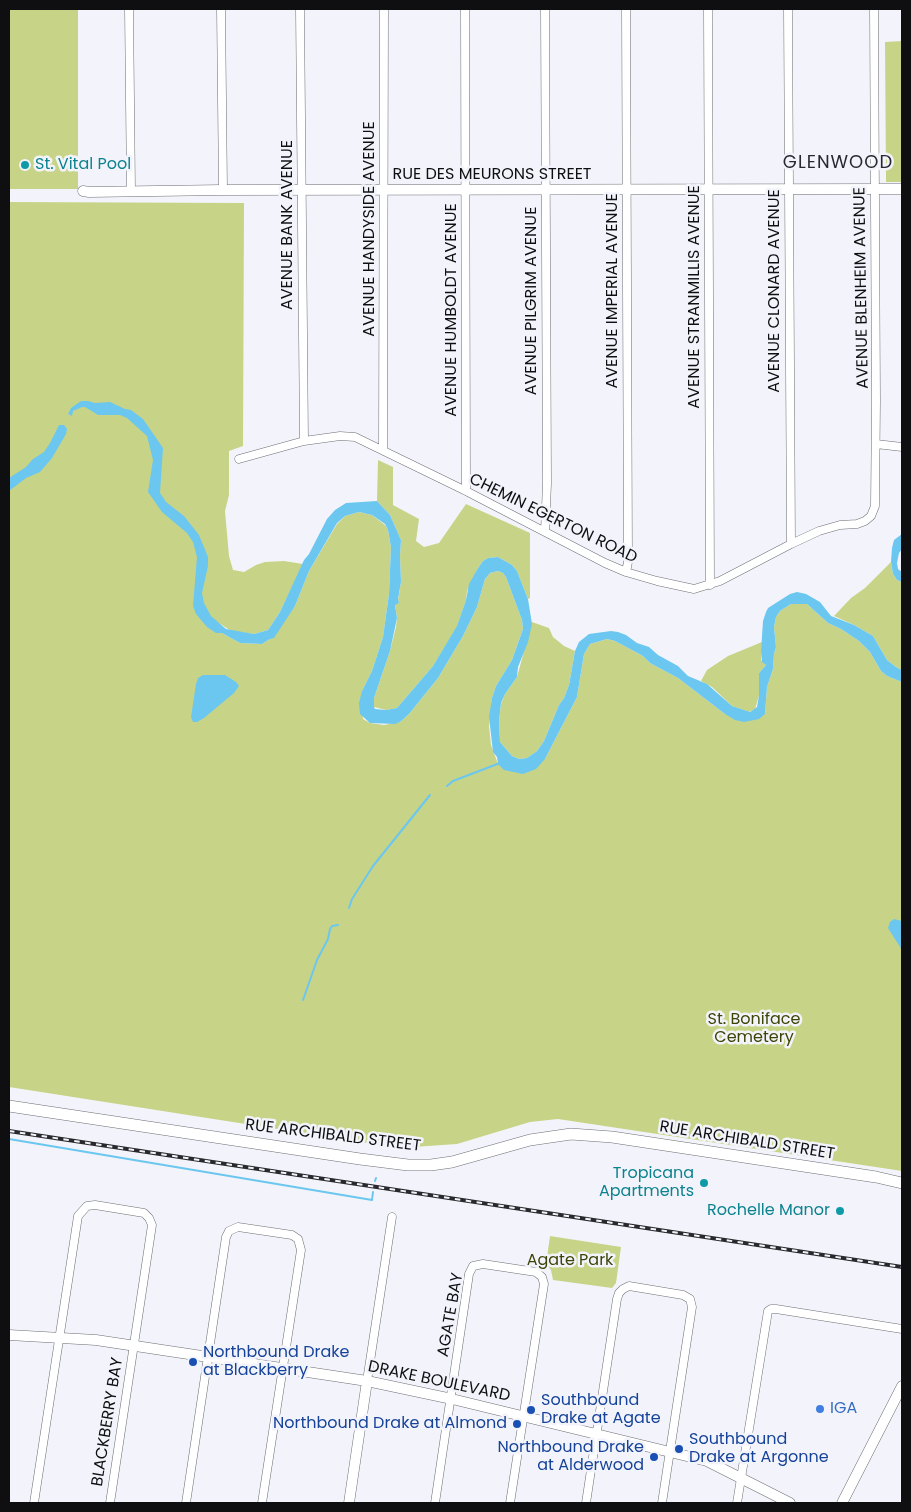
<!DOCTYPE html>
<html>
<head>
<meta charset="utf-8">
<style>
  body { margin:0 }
  #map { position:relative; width:911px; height:1512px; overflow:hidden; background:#f3f4fb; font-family:Poppins,sans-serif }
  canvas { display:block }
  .frame { position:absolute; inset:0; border:10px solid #0f0f12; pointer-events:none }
</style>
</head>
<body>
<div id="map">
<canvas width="911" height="1512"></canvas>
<div class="frame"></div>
</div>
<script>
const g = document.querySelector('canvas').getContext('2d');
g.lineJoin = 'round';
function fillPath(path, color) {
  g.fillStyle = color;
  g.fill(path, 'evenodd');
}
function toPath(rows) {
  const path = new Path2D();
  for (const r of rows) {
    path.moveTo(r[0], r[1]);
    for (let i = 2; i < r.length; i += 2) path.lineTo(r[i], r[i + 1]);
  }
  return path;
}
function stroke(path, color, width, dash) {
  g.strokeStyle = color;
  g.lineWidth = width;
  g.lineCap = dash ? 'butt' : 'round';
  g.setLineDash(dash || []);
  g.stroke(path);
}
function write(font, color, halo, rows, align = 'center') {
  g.font = font + ' Poppins,sans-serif';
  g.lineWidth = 5;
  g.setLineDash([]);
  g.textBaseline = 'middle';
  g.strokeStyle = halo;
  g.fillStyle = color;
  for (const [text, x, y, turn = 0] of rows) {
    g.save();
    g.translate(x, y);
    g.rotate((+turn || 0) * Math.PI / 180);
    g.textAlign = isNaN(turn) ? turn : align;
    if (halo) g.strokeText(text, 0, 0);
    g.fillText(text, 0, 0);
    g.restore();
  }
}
fillPath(toPath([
  [9,9,78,9,78,189,9,189],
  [902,41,902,182,886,182,885,42],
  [9,202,244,203,243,446,229,451,229,495,225,511,229,556,233,570,244,572,256,565,265,562,284,561,303,564,280,612,268,630,254,634,231,631,219,623,222,633,240,643,262,644,270,639,295,606,309,571,337,524,345,516,359,512,372,515,385,525,388,530,391,547,389,594,383,637,372,671,362,691,363,719,370,723,384,725,400,722,409,714,438,678,463,636,477,607,485,579,490,573,498,571,503,573,506,577,522,620,523,629,512,660,496,686,492,698,489,726,491,745,498,764,545,759,577,697,584,654,590,644,607,639,615,641,643,656,650,663,678,678,725,714,765,714,767,687,773,669,774,654,776,647,774,627,776,617,780,611,791,604,807,604,828,623,841,629,859,641,870,652,881,671,887,676,902,682,902,1171,558,1119,530,1122,457,1144,399,1148,9,1087],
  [378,460,393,467,393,505,419,519,416,541,424,547,439,543,466,504,530,533,530,598,528,599,517,571,512,565,498,557,488,558,483,561,478,568,467,591,466,600,457,627,433,666,397,708,386,710,374,707,374,698,390,651,396,627,397,618,395,604,399,603,398,600,401,582,400,556,401,540,390,515,377,501],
  [891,562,893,574,897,580,902,582,902,670,896,667,887,660,873,636,854,625,834,616,851,598,865,588],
  [532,622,549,628,553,637,564,646,575,651,569,685,564,698,559,705,544,741,537,751,527,758,519,759,512,756,500,742,499,721,501,704,505,694,517,677],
  [762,642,761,660,766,665,759,673,759,696,755,709,749,712,732,706,712,687,701,681,707,670,728,656],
  [550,1236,621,1247,616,1283,612,1288,553,1280,551,1270,546,1264]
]), '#c7d487');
fillPath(toPath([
  [81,401,88,401,95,403,110,402,125,409,131,410,143,419,163,448,160,493,166,502,184,516,199,535,208,557,208,566,202,593,204,603,211,616,226,629,254,634,268,630,280,612,304,560,309,554,327,519,335,510,346,503,377,501,390,515,401,540,400,556,401,582,398,599,399,603,395,605,397,618,390,651,374,698,374,707,375,709,386,710,397,708,433,666,457,626,466,600,469,584,478,568,483,561,488,558,498,557,512,565,517,571,528,599,532,624,528,642,518,667,517,677,505,694,501,703,499,721,500,742,512,756,519,759,527,758,537,751,544,741,559,705,564,698,569,685,575,651,579,642,589,634,611,631,618,632,626,635,637,643,649,647,658,655,678,666,688,676,707,684,732,706,750,712,757,707,759,696,759,673,766,665,762,662,761,651,763,621,766,612,768,608,790,594,797,592,806,594,820,602,831,616,854,625,873,636,887,660,896,667,902,670,902,682,887,676,881,671,870,652,859,641,841,629,828,623,807,604,791,604,780,611,776,617,774,627,776,647,774,654,773,669,767,687,765,714,759,719,744,722,735,720,725,714,678,678,650,663,643,656,615,641,607,639,590,644,584,654,577,697,545,759,536,769,523,774,504,770,498,764,497,757,493,752,489,717,492,698,496,686,512,660,523,629,522,620,506,577,503,573,498,571,490,573,485,579,477,607,463,636,438,678,409,714,400,722,395,724,370,723,360,714,359,703,362,691,372,671,383,637,389,594,391,547,388,530,385,524,372,515,359,512,345,516,337,523,309,571,295,606,274,638,270,639,262,644,240,643,222,633,216,633,207,627,196,614,193,606,197,557,193,542,187,533,162,512,148,492,153,460,147,436,127,418,120,415,98,415,85,407,82,407,73,411,72,416,68,414,71,408],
  [59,425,64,425,67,429,66,434,52,458,40,472,26,478,9,491,9,478,26,467,33,459,44,452,50,443],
  [902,534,902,549,899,553,897,563,898,569,902,572,902,582,897,580,893,574,891,562,892,548,894,540],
  [203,675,225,675,236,682,239,686,234,693,204,718,197,722,193,722,191,717,196,684,198,678],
  [894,919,902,921,902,950,888,928,890,922]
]), '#6bc7ef');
stroke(toPath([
  [447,786,453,781,500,763],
  [349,908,352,899,373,866,430,795],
  [303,1000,317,960,328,939,330,929,332,926,338,925],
  [9,1139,372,1200,373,1192],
  [375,1181,376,1178]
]), '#6bc7ef', 2);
const minor = toPath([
  [129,9,131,191],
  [221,9,223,190],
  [300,9,304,441],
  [465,9,466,491],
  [545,9,547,483,545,532],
  [626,9,628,562,626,572],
  [708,9,710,585],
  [788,9,791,544],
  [876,444,902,447],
  [383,450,384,9],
  [239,459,304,441,340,436,355,437,466,491,605,563,626,572,657,581,694,589,720,581,791,544,819,531,840,525,857,524,865,521,871,516,875,506,876,401,874,9],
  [367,1381,392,1217],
  [34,1503,78,1216,87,1206,95,1205,144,1213,149,1218,152,1225,110,1503],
  [186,1503,226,1237,229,1231,238,1227,292,1235,298,1239,301,1250,262,1503],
  [435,1503,469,1274,473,1266,483,1264,536,1272,542,1277,544,1284,510,1503],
  [586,1503,617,1299,619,1293,623,1289,629,1286,683,1295,690,1299,692,1307,662,1503],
  [737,1503,768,1311,771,1309,776,1309,902,1329]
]);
const tertiary = toPath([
  [83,191,89,192,223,190,902,189],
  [9,1335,96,1340,367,1381,452,1399,707,1461,790,1503],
  [349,1503,367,1381],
  [842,1503,902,1386]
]);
const secondary = toPath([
  [9,1106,360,1159,408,1165,431,1165,452,1162,530,1140,571,1134,612,1137,876,1177,902,1183]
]);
stroke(minor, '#6d6e74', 9);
stroke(tertiary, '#6d6e74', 11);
stroke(secondary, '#6d6e74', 12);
stroke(minor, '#fff', 8);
stroke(tertiary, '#fff', 10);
stroke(secondary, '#fff', 11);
const rail = toPath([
  [9,1131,902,1267]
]);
stroke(rail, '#29292d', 4);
stroke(rail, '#f3f4fb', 2, [5.5]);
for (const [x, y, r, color] of [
  [25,165,5,"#0f9aa8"],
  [704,1183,5,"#0f9aa8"],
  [840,1211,5,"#0f9aa8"],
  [193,1362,5,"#1a4fb4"],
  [820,1409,5,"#3f7fe0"],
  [531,1410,5,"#1a4fb4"],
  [517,1424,5,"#1a4fb4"],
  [679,1449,5,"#1a4fb4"],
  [654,1457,5,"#1a4fb4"]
]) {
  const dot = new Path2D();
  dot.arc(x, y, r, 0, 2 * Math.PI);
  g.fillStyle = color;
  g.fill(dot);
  stroke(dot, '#f3f4fb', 2);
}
write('16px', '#0d838f', '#f3f4fb', [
  ["St. Vital Pool",35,165,"left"],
  ["Tropicana",694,1174],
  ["Apartments",694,1192],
  ["Rochelle Manor",830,1211]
], 'right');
write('16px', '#0f0f12', '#f3f4fb', [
  ["RUE DES MEURONS STREET",492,175],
  ["AVENUE BANK AVENUE",288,225,-90],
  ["AVENUE HANDYSIDE AVENUE",370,229,-90],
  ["AVENUE BLENHEIM AVENUE",862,288,-91],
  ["AVENUE IMPERIAL AVENUE",613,291,-90],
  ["AVENUE CLONARD AVENUE",775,291,-90],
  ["AVENUE STRANMILLIS AVENUE",695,297,-90],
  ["AVENUE PILGRIM AVENUE",532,301,-90],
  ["AVENUE HUMBOLDT AVENUE",452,310,-90],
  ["CHEMIN EGERTON ROAD",553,519,26],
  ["RUE ARCHIBALD STREET",333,1136,7],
  ["RUE ARCHIBALD STREET",747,1141,9],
  ["AGATE BAY",451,1315,-80],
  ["DRAKE BOULEVARD",439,1382,12],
  ["BLACKBERRY BAY",108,1422,-81]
]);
write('16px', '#3d4405', '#f3f4fb', [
  ["St. Boniface",754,1020],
  ["Cemetery",754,1038],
  ["Agate Park",570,1261]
]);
write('16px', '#164399', '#f3f4fb', [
  ["Northbound Drake",203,1353],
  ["at Blackberry",203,1371],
  ["Southbound",541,1401],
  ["Drake at Agate",541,1419],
  ["Northbound Drake at Almond",507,1424,"right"],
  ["Southbound",689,1440],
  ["Drake at Argonne",689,1458],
  ["Northbound Drake",644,1448,"right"],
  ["at Alderwood",644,1466,"right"]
], 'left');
write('16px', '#366cbe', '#f3f4fb', [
  ["IGA",830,1409]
], 'left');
g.letterSpacing = '1px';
write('18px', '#28292e', '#f3f4fb', [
  ["GLENWOOD",838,163]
]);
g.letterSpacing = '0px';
</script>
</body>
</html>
